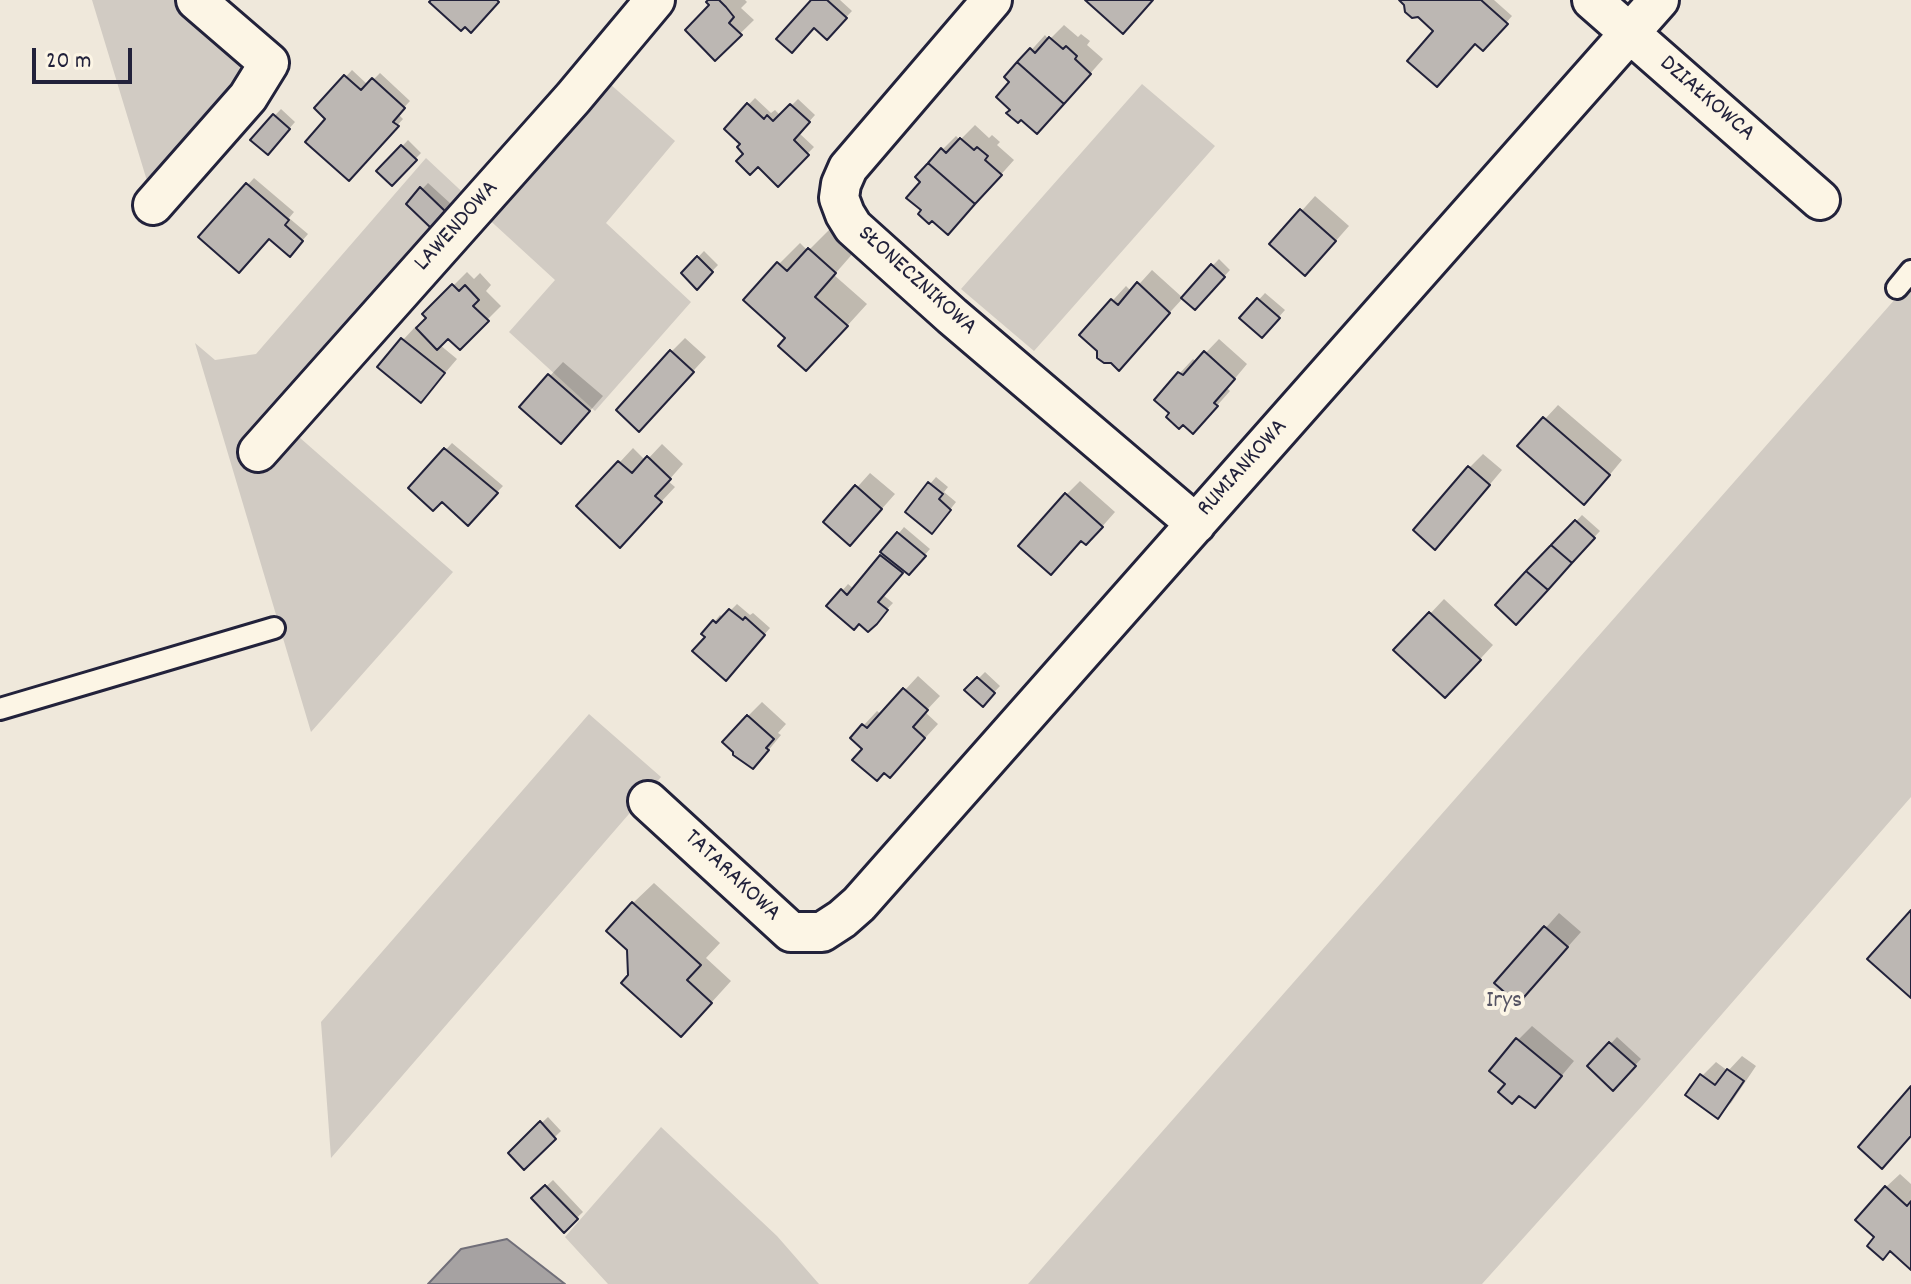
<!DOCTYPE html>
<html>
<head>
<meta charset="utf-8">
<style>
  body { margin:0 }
  #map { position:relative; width:1911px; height:1284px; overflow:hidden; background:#efe8db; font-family:Dekko,sans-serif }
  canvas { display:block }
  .scale { position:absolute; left:32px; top:48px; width:100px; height:36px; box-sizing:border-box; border:4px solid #22223b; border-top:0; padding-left:10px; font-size:24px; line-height:28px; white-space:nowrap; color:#22223b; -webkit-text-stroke:6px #fcf5e5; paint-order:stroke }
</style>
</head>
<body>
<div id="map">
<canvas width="1911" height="1284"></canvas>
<div class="scale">20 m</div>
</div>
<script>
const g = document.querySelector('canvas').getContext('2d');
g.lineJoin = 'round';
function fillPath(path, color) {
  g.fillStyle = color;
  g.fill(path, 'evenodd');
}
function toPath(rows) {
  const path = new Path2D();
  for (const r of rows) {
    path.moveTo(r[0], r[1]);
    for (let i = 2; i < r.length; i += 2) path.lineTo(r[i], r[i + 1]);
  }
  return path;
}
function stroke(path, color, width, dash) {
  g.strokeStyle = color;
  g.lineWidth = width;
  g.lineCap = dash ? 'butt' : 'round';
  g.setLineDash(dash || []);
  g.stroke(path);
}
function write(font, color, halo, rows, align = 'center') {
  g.font = font + ' Dekko,sans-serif';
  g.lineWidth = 8;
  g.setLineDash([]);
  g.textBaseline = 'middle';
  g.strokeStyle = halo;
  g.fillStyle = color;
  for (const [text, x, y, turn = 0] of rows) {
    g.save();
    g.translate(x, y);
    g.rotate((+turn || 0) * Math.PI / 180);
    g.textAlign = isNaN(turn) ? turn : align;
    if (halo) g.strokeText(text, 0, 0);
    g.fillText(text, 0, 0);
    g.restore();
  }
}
fillPath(toPath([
  [92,0,179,0,238,52,241,76,151,194],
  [602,77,675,141,606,223,691,302,595,411,509,332,555,280,483,214],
  [1142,84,1215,146,1034,351,961,289],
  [426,158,472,201,291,430,453,572,311,732,195,343,215,360,256,354],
  [1911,281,1911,797,1642,1106,1482,1284,1028,1284],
  [589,714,661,777,331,1158,321,1022],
  [661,1127,777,1236,819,1284,608,1284,565,1237]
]), '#d1cbc3');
const water = toPath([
  [507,1239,565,1284,428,1284,461,1249,507,1239]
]);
fillPath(water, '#a6a2a2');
stroke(water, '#716f79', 2);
fillPath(toPath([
  [711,0,745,0,747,2,741,8,754,20,715,58],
  [814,0,840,0,852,11,827,37],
  [1402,0,1494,0,1512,16,1483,49,1475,42,1436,31],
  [1064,25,1078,37,1081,34,1090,41,1087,45,1103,59,1051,118,1012,110,1012,81,1007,77,1045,35,1049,40],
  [352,70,368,85,380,73,410,101,398,114,403,119,349,179,328,119,317,108],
  [755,98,771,113,775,110,781,116,798,99,815,115,799,133,814,147,778,184,746,153,742,144,726,128],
  [281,109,295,122,274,146,253,139],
  [975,125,989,138,992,135,1000,142,997,145,1014,160,962,218,923,210,923,182,942,150,956,136,960,140],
  [408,140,421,153,392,183,379,171],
  [254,178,294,212,289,218,308,234,296,248,269,237,201,237],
  [428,183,451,204,431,225,408,204],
  [1315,196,1349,226,1319,260,1272,244],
  [830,229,855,251,834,275,867,304,827,348,788,338,779,264,800,243,808,251],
  [704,251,718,265,697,287,683,273],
  [1219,259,1230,270,1195,308,1183,297],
  [1152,270,1183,298,1132,354,1099,350,1082,334,1126,286,1132,292],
  [467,272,474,279,480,273,491,285,486,291,501,306,460,347,448,336,440,345,457,359,421,401,403,340,416,326,419,328,429,318,425,314],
  [1265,293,1285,310,1268,329,1242,318],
  [685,338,706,357,652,416,671,352],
  [1219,339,1247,364,1227,388,1230,391,1206,418,1180,373,1193,359,1197,362],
  [563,362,603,396,575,428,521,407],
  [1558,405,1622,460,1598,489,1520,446],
  [452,443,503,486,468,523,442,500,411,488],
  [662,444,683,464,668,481,675,487,633,532,579,506,633,448,646,461],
  [1483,454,1502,470,1449,533,1470,467],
  [870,473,895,494,864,529,826,522],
  [936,477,948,487,944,492,956,502,938,525,930,484],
  [1080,481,1115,512,1100,529,1066,495],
  [1582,515,1600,531,1559,575,1528,572],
  [904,527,930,549,915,566,905,569,883,595,893,603,874,623,842,591,848,584,854,589],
  [1444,599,1493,645,1459,682,1396,650],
  [737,604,750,615,753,613,770,628,732,672,708,636,714,622,720,615,723,618],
  [985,672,1000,686,983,704,967,690],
  [918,676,940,696,925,712,938,724,904,761,865,749,852,738,877,711,882,715],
  [762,702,786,724,778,733,781,735,767,752,748,716],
  [654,883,720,943,706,958,731,981,701,1014,630,976,633,903],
  [1559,913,1581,932,1531,988,1497,983],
  [1532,1026,1574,1061,1548,1092,1508,1083,1518,1040],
  [1617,1037,1641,1059,1613,1088,1590,1066],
  [1742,1056,1756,1066,1731,1103,1717,1116,1702,1076,1716,1062,1728,1071],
  [548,1117,561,1131,524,1167,510,1153],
  [1900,1174,1911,1184,1911,1267,1877,1237,1886,1187],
  [553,1180,583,1212,564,1230,534,1198]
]), '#0003');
const building = toPath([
  [431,0,497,0,499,2,471,33,465,27,461,31,429,2,431,0],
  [708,0,719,0,726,7,734,17,729,23,742,35,715,61,685,30,709,5,706,2,708,0],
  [811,0,827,0,847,18,827,40,814,28,792,53,776,39,811,0],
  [1085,0,1153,0,1123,34,1085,0],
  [1399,0,1481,0,1508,24,1483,51,1475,44,1437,87,1407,61,1433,31,1418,17,1412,18,1405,12,1404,5,1399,0],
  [1049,37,1063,49,1066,46,1077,56,1075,59,1091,74,1064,104,1017,62,1030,48,1035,53,1049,37],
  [1017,62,1064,104,1037,134,1021,120,1018,123,1006,113,1010,110,996,97,1009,82,1004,77,1017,62],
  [344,75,361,90,372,78,405,108,393,122,399,126,349,181,305,142,325,119,314,108,344,75],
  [747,103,764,119,767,115,773,121,790,104,810,122,794,140,809,155,778,187,758,167,750,175,736,161,743,154,737,147,740,144,724,129,747,103],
  [273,114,290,129,268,155,250,140,273,114],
  [960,138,974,150,977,147,988,156,985,160,1002,175,975,204,928,163,941,148,946,153,960,138],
  [401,145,417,160,392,186,376,171,401,145],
  [928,163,975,204,948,235,932,221,929,224,918,214,921,210,906,198,920,182,915,177,928,163],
  [246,183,289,220,285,225,303,241,290,257,269,239,239,273,198,237,246,183],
  [420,187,446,212,431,228,406,204,420,187],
  [1300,209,1336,241,1305,276,1269,244,1300,209],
  [808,248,836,273,815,297,848,326,806,371,778,346,785,338,743,300,777,262,787,271,808,248],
  [697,256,713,272,697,290,681,273,697,256],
  [1211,264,1225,277,1195,310,1181,298,1211,264],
  [1137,282,1170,313,1119,371,1111,363,1104,363,1097,358,1097,351,1079,335,1111,299,1118,305,1137,282],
  [452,284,459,291,465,285,479,300,473,306,489,321,460,350,448,339,437,350,416,328,426,318,422,314,452,284],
  [1257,298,1280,318,1262,338,1239,318,1257,298],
  [401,338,445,373,421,403,377,367,401,338],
  [670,350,694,372,639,432,616,410,670,350],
  [1204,351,1235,379,1214,403,1218,406,1193,434,1183,425,1179,429,1166,417,1169,413,1154,400,1178,372,1183,375,1204,351],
  [548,374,590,411,561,444,519,407,548,374],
  [1543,417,1610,475,1584,505,1517,446,1543,417],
  [444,448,498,493,468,526,442,502,433,511,408,488,444,448],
  [647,456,671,479,655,496,662,502,620,548,576,506,618,461,632,473,647,456],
  [1468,466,1490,485,1435,550,1413,530,1468,466],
  [928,482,943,494,939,499,951,510,932,534,905,512,928,482],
  [855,485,882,509,850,546,823,522,855,485],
  [1065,493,1103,527,1086,545,1081,541,1051,575,1018,546,1065,493],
  [1575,520,1595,538,1572,563,1551,545,1575,520],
  [897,532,926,556,909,575,880,552,897,532],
  [1551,545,1572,563,1548,590,1526,571,1551,545],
  [880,555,903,573,878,602,888,610,877,624,868,632,859,624,854,630,826,606,841,589,847,595,880,555],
  [1526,571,1548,590,1516,625,1495,605,1526,571],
  [729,609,743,620,745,617,765,635,726,681,692,651,705,637,701,634,713,620,716,623,729,609],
  [1429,612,1481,660,1445,698,1393,650,1429,612],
  [977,677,995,693,983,707,964,690,977,677],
  [903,688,928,710,913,727,925,738,890,778,884,773,877,781,852,760,862,749,850,738,862,724,867,728,903,688],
  [747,715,774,739,766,748,769,750,753,769,733,755,733,752,722,742,747,715],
  [632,902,701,965,687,980,712,1003,681,1037,621,983,628,975,627,950,606,931,632,902],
  [1911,910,1911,998,1867,959,1911,910],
  [1544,926,1568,947,1518,1004,1494,983,1544,926],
  [1516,1038,1562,1076,1535,1108,1519,1096,1512,1104,1498,1092,1505,1084,1489,1071,1516,1038],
  [1609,1042,1636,1066,1613,1091,1587,1066,1609,1042],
  [1727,1069,1744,1081,1718,1119,1685,1095,1700,1074,1715,1085,1727,1069],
  [1911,1086,1911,1136,1882,1169,1858,1147,1911,1086],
  [540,1121,556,1139,524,1170,508,1153,540,1121],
  [545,1185,578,1219,564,1233,531,1198,545,1185],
  [1885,1186,1907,1206,1911,1201,1911,1270,1890,1251,1883,1260,1867,1246,1874,1237,1855,1220,1885,1186]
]);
fillPath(building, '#bcb7b3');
stroke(building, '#22223b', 2);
const service = toPath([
  [1897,288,1911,271],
  [0,709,274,628]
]);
const minor = toPath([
  [992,0,848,168,841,184,839,198,845,214,853,227,952,316,1196,524],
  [1592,0,1820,200],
  [153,205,248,97,269,63,196,0],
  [258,452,573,98,655,0],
  [648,801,791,932,822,932,842,919,859,904,1659,0]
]);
stroke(service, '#22223b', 26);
stroke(minor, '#22223b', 44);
stroke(service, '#fcf5e5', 20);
stroke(minor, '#fcf5e5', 38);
write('24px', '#22223b', '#fcf5e5', [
  ["DZIAŁKOWCA",1706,100,41],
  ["LAWENDOWA",458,227,-48],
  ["SŁONECZNIKOWA",916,282,42],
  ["RUMIANKOWA",1244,469,-48],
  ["TATARAKOWA",731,877,43]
]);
write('24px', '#575564', '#fcf5e5', [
  ["Irys",1504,1003]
]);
</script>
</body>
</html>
